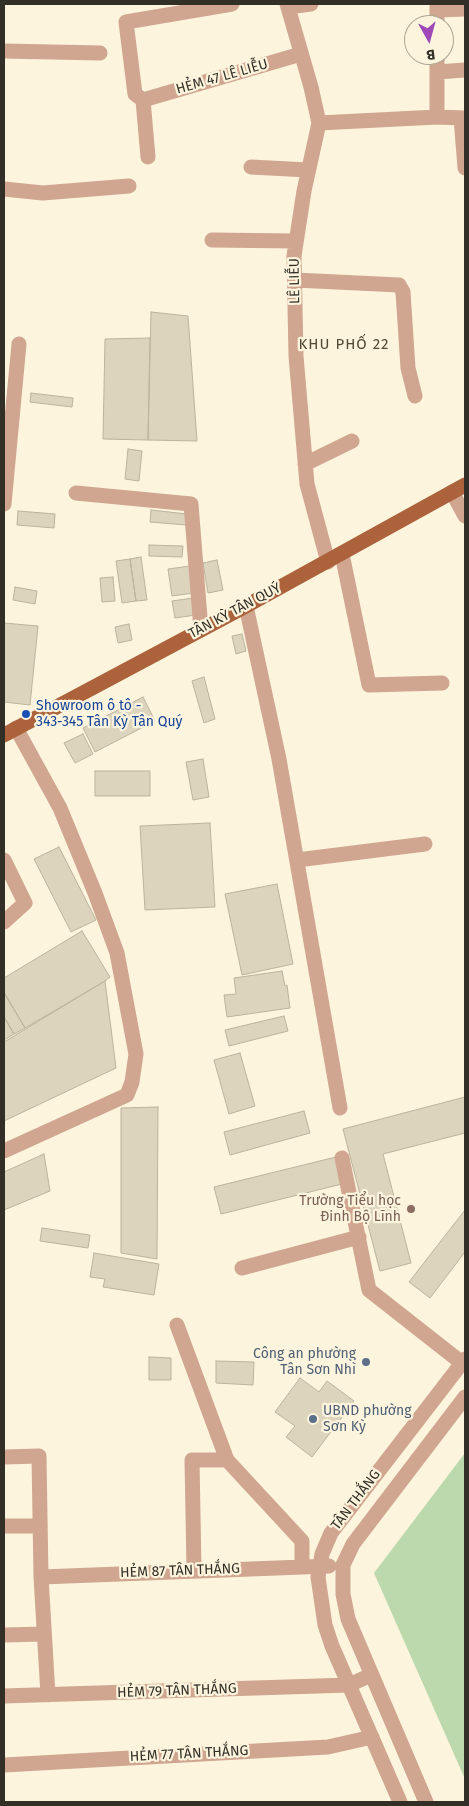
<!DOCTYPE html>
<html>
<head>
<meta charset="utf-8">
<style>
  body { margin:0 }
  #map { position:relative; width:469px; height:1806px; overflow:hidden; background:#fcf4dd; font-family:"Fira Sans",sans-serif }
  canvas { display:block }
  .frame { position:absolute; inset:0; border:5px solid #322f26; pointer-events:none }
  .north { position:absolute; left:404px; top:15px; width:50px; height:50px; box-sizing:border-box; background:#fcf4dd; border:1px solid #aba594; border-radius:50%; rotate:173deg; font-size:14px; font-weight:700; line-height:20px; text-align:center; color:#322f26 }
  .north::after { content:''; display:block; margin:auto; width:18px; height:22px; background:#9e49b7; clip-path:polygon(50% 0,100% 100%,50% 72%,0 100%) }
</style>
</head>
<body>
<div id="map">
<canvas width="469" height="1806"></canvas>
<div class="frame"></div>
<div class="north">B</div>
</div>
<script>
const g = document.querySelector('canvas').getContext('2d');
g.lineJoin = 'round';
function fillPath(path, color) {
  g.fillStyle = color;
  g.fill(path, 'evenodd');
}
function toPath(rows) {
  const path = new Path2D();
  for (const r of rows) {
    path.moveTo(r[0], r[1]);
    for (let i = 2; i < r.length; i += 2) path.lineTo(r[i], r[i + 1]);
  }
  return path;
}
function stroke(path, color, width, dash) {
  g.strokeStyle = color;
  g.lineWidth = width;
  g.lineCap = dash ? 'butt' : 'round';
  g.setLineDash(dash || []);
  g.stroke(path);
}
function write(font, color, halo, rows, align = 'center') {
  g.font = font + ' "Fira Sans",sans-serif';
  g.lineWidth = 4.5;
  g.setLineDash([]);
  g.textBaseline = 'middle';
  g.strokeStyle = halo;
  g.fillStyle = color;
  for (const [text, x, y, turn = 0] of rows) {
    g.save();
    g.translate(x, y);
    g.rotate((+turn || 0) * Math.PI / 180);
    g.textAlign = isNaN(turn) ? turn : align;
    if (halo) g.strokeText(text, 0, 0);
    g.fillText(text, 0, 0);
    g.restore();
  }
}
fillPath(toPath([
  [465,1453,465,1779,374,1573]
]), '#bbd9ac');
const building = toPath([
  [151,312,188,316,197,441,148,440,151,312],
  [150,338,148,440,103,439,105,339,150,338],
  [31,393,73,398,72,407,30,402,31,393],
  [128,449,142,451,139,481,125,479,128,449],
  [151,510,187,514,186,525,150,522,151,510],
  [18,511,55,514,54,528,17,525,18,511],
  [149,545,183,546,182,557,149,556,149,545],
  [141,557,147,600,136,601,130,559,141,557],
  [130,559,136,601,122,603,116,561,130,559],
  [217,560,223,590,208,593,203,563,217,560],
  [190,566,194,593,172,596,168,569,190,566],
  [113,577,115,601,102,602,100,578,113,577],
  [15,587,37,591,35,604,13,600,15,587],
  [193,598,196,615,175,618,172,601,193,598],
  [4,623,38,626,30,705,4,702,4,623],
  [129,624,132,640,118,643,115,627,129,624],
  [242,634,246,651,236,654,232,636,242,634],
  [204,677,215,719,204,723,192,681,204,677],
  [143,697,155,721,95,752,83,728,143,697],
  [83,734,93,754,75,763,64,743,83,734],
  [203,759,209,797,193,800,186,762,203,759],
  [95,771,150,771,150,796,95,796,95,771],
  [210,823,215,907,145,910,140,826,210,823],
  [59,847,96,920,71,932,34,859,59,847],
  [277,884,293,964,242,975,225,894,277,884],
  [82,931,110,977,105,981,25,1028,4,992,4,978,82,931],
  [282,971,285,986,287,985,290,1008,227,1017,224,995,236,994,234,978,282,971],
  [105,981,116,1068,4,1121,4,1042,105,981],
  [4,993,25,1028,14,1034,4,1017,4,993],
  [284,1016,288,1031,229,1046,225,1030,284,1016],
  [4,1017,14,1034,4,1040,4,1017],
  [240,1053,255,1106,229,1114,214,1060,240,1053],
  [465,1097,465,1133,383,1154,411,1263,380,1271,343,1129,465,1097],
  [158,1107,157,1259,121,1253,121,1108,158,1107],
  [304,1111,310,1133,230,1155,224,1132,304,1111],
  [44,1154,50,1191,4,1210,4,1172,44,1154],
  [336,1157,342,1184,221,1214,214,1187,336,1157],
  [465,1210,465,1252,430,1298,409,1282,465,1210],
  [42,1228,90,1235,88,1248,40,1241,42,1228],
  [94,1253,159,1264,154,1295,103,1287,105,1279,90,1277,94,1253],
  [149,1357,171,1358,171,1380,149,1380,149,1357],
  [216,1361,254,1362,253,1385,216,1383,216,1361],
  [300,1378,319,1392,327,1381,354,1401,312,1457,286,1437,295,1426,275,1412,300,1378]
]);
fillPath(building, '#ddd4be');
stroke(building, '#bbb39d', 1);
stroke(toPath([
  [287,4,311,87,319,123,304,191,294,256,296,356,307,484,328,562],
  [437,4,437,25],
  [288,7,311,4],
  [437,10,465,9],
  [4,51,100,53],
  [437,72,465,70],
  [143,100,135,94,126,22,232,4],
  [437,117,437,55],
  [461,118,465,168],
  [319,123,437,117,465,118],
  [148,157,143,100,301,54],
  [251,167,308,170],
  [4,189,43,193,129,186],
  [212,240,296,241],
  [295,280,399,285,403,292,408,368,415,396],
  [305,464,352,441],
  [452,492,465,516],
  [76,493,191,504,201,630],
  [4,504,19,344],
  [342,554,369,685,442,683],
  [246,606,279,759,340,1108],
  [4,860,25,903,4,922],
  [297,860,425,844],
  [4,1151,127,1095,132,1082,136,1054,117,953,95,893,60,808,16,728],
  [342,1158,369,1290,462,1363],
  [242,1268,359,1237],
  [177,1325,227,1460,302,1541,302,1567],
  [4,1457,39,1456,41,1577,48,1695],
  [4,1526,40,1526],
  [194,1570,192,1460,227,1460],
  [41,1577,329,1566],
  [4,1635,44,1634],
  [4,1696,349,1685,371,1675],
  [4,1765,328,1747,372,1737],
  [400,1802,332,1646,325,1625,318,1577,322,1554,331,1533,465,1359],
  [426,1802,348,1619,343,1594,343,1565,353,1544,465,1397]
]), '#d0a691', 15);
stroke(toPath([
  [4,735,246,606,465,485]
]), '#ac623a', 15);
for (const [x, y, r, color] of [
  [26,714,5,"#1a4fb4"],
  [411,1209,5,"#8d6e63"],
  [366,1362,5,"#5c6f8a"],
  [313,1419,5,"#5c6f8a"]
]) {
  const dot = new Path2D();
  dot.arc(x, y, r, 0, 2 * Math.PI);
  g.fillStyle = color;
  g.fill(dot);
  stroke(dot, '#fcf4dd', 2);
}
write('14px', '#322f26', '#fcf4dd', [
  ["HẺM 47 LÊ LIỄU",222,77,-16],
  ["LÊ LIỄU",295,281,-91],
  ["TÂN KỲ TÂN QUÝ",235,611,-28],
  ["TÂN THẮNG",356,1500,-53],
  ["HẺM 87 TÂN THẮNG",180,1571,-2],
  ["HẺM 79 TÂN THẮNG",177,1691,-2],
  ["HẺM 77 TÂN THẮNG",189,1754,-3]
]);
write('14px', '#164399', '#fcf4dd', [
  ["Showroom ô tô -",36,706],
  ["343-345 Tân Kỳ Tân Quý",36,722]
], 'left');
write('14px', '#785e54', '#fcf4dd', [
  ["Trường Tiểu học",401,1201],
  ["Đinh Bộ Lĩnh",401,1217]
], 'right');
write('14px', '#4e5e75', '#fcf4dd', [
  ["Công an phường",356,1354],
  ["Tân Sơn Nhì",356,1370],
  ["UBND phường",323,1411,"left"],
  ["Sơn Kỳ",323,1427,"left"]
], 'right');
g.letterSpacing = '1px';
write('15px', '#514a37', '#fcf4dd', [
  ["KHU PHỐ 22",344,345]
]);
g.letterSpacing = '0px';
</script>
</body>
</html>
